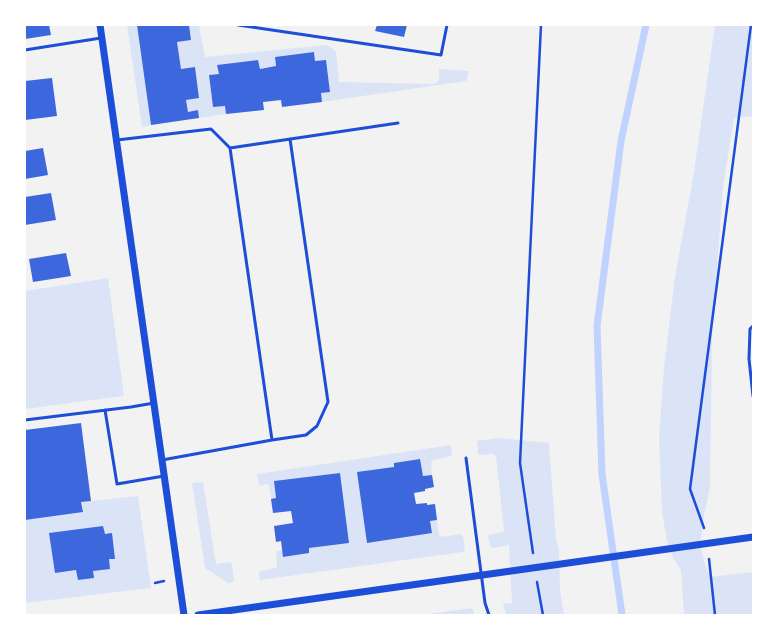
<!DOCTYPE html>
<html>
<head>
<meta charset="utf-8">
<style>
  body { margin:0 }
  #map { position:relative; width:778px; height:640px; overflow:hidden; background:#f2f2f2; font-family:Figtree,sans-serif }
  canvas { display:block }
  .frame { position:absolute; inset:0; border:26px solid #fff; pointer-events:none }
</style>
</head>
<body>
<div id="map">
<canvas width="778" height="640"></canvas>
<div class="frame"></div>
</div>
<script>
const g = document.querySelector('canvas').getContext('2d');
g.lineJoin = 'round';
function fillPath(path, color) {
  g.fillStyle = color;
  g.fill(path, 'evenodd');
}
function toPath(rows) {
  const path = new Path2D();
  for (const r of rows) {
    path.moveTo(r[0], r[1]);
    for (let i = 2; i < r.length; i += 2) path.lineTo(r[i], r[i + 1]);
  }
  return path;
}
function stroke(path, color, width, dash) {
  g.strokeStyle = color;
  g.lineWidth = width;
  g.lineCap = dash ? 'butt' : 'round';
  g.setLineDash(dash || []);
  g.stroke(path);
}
fillPath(toPath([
  [127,25,137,25,151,125,142,127],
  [189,25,199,25,205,57,326,45,333,49,336,52,339,82,435,84,439,80,439,69,469,71,466,81,322,102,321,93,330,91,326,60,315,61,314,52,275,57,276,66,260,69,258,60,218,65,219,74,209,76,213,107,225,106,226,114,199,118,198,110,188,112,186,100,199,98,195,67,181,69,177,42,191,40],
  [715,25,753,25,753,116,734,118,723,187,712,336,710,487,704,516,700,544,704,561,710,577,753,572,753,615,684,615,681,570,673,558,667,541,662,512,659,437,664,367,675,277,694,172],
  [108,278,124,396,25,409,25,291],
  [498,438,549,443,556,539,559,550,560,590,564,615,506,615,503,604,512,603,509,545,493,548,490,546,488,535,502,532,504,530,496,456,493,454,481,455,478,454,477,441],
  [451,445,452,456,433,460,431,463,432,475,423,476,420,459,394,463,394,467,368,542,432,533,430,521,437,520,439,535,442,537,460,534,463,536,465,550,463,552,260,580,259,573,261,571,276,568,277,565,276,553,277,551,282,550,284,557,309,553,309,548,349,543,340,473,274,481,276,498,271,499,269,485,265,484,259,486,257,474],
  [203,482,216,564,229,562,232,564,234,581,233,582,228,583,205,568,192,483],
  [138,496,151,588,25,603,25,520,83,511,81,502],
  [472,608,475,615,420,615]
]), '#dbe4f7');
stroke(toPath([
  [622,615,602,474,597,326,621,141,646,25]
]), '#bfd3fe', 7);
fillPath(toPath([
  [25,25,49,25,51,35,25,39],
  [137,25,189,25,191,40,177,42,181,69,195,67,199,98,186,100,188,112,198,110,199,118,151,125],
  [377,25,407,25,404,37,375,31],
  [314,52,315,61,326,60,330,92,321,93,322,102,282,107,281,100,263,102,264,110,226,114,225,106,213,107,209,75,219,74,217,65,258,60,260,69,276,66,275,57],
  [52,78,57,116,25,120,25,81],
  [43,148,48,175,25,179,25,151],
  [51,193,56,220,25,225,25,197],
  [66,253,71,276,33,282,29,259],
  [81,423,91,501,81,502,83,512,25,520,25,430],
  [420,459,423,476,432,475,434,487,425,489,425,491,414,493,416,504,427,503,427,505,435,504,437,520,430,521,432,533,367,543,357,472,394,467,394,463],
  [340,473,349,543,309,548,309,553,283,557,281,541,276,542,274,526,293,523,291,511,273,513,271,499,276,498,274,481],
  [103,526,105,534,112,533,115,559,109,559,110,569,93,571,94,578,78,580,76,570,55,573,49,533]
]), '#3d67dc');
stroke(toPath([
  [704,528,690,489,751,25],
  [533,553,520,463,541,25],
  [709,559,715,615],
  [537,582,543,615],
  [155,583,164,581]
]), '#1d4ed8', 2.5);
stroke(toPath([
  [238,25,441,55,447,25],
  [25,50,101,38],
  [117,140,211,129,230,148,398,123],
  [753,326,750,329,749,359,753,396],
  [105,410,117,484,164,476],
  [25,420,131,407,154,403],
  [272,440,306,435,317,426,328,402,290,139],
  [466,458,485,603,489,615],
  [162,460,272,440,230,148]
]), '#1d4ed8', 3);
stroke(toPath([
  [100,25,184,615],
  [198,615,753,537]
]), '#1d4ed8', 7);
</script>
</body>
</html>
